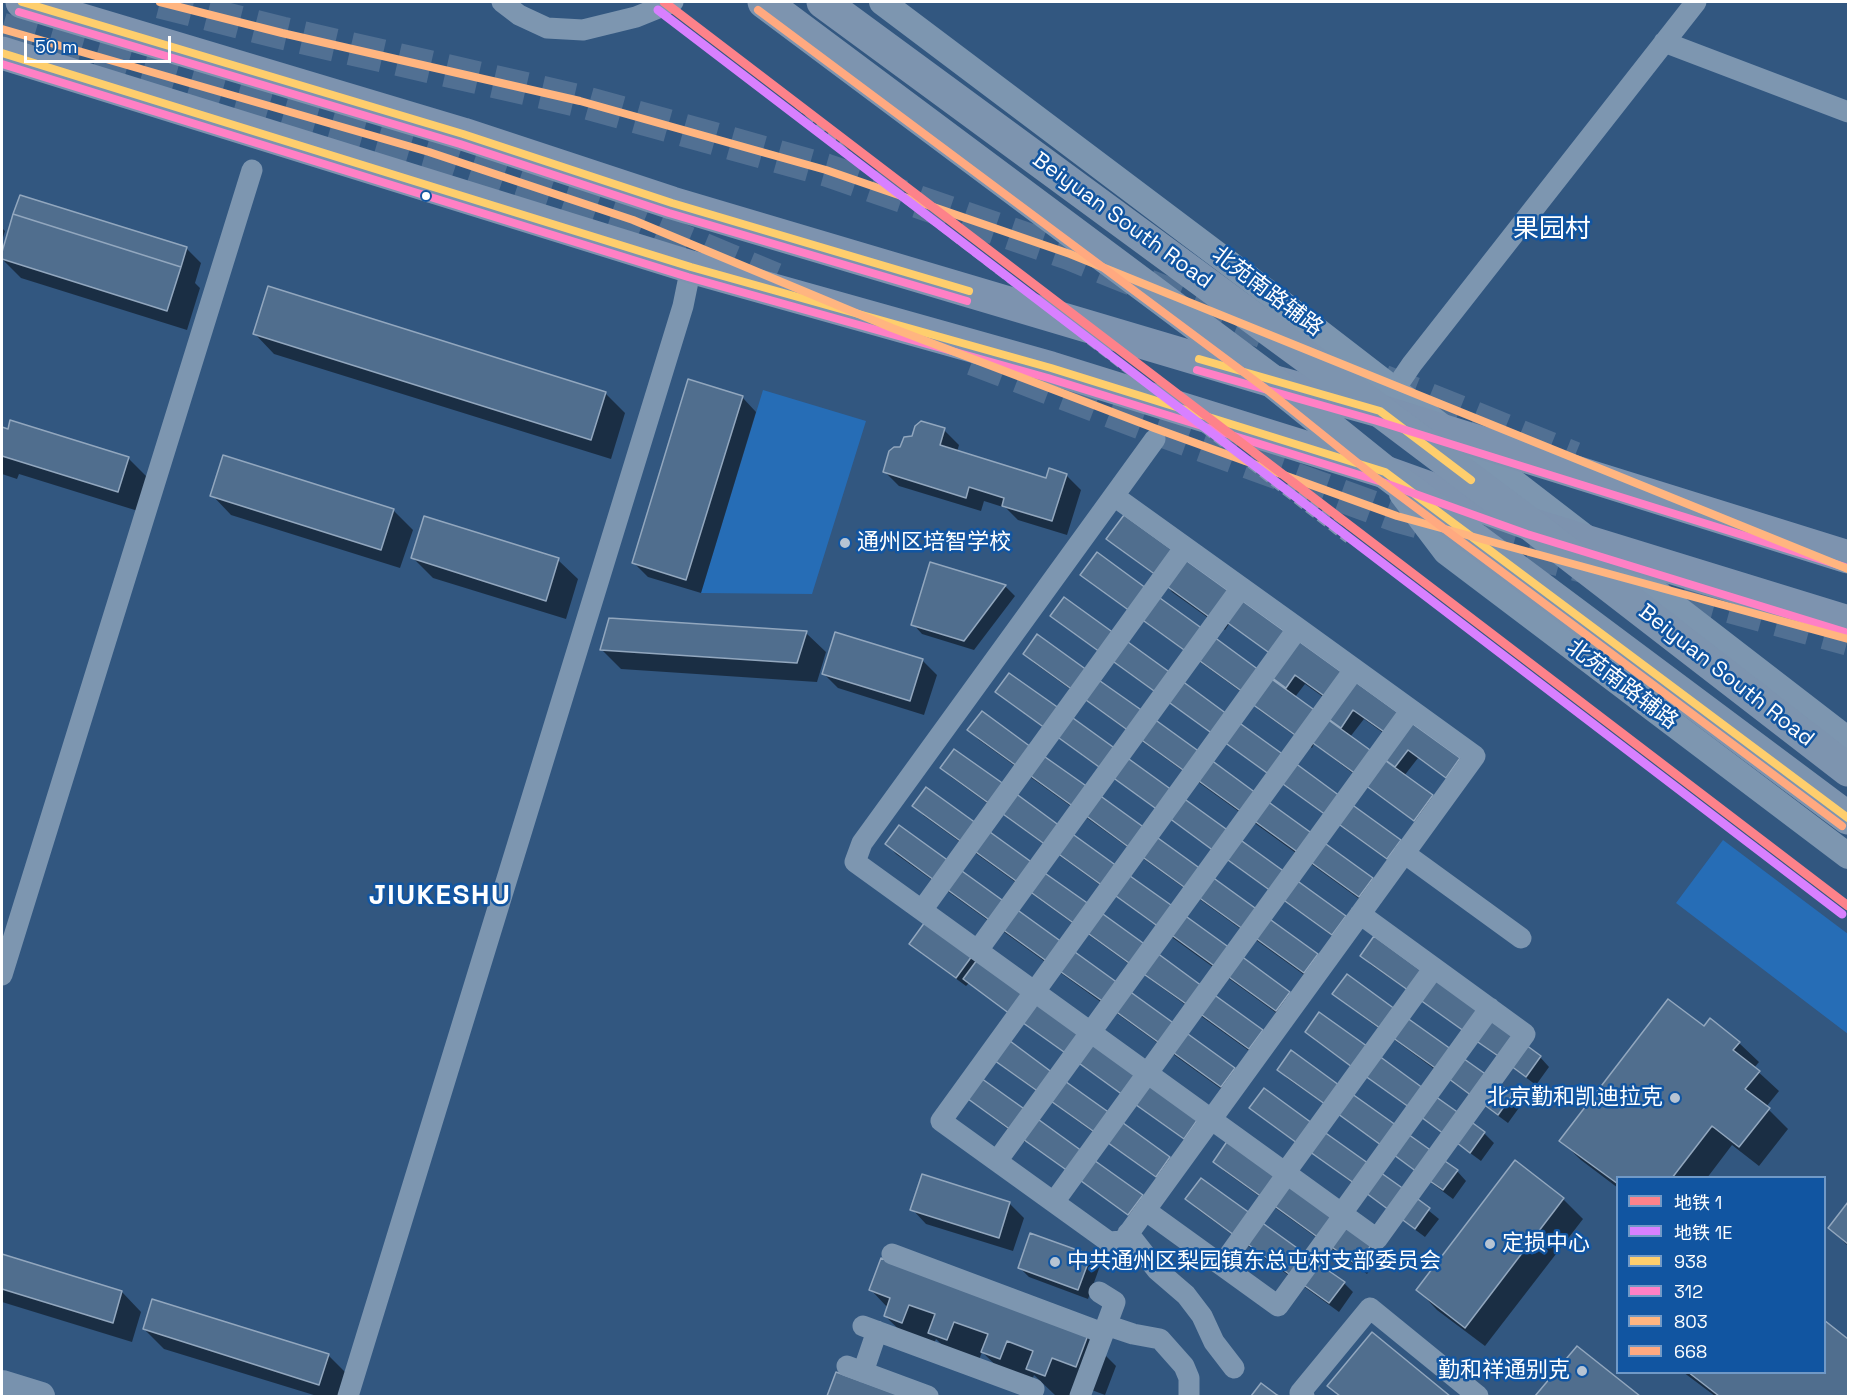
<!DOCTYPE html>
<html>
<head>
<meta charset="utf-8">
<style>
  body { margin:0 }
  #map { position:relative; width:1850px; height:1398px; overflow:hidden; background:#325780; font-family:"Space Grotesk","Noto Sans SC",sans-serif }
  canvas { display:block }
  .frame { position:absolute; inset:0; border:3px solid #fff; pointer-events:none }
  .legend { position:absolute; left:1616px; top:1176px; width:210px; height:198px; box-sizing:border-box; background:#1155a1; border:2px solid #7099c7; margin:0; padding:8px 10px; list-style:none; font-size:18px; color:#fff }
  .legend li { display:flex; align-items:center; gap:12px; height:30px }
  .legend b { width:30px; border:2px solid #7099c7 }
  .scale { position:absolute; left:24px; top:36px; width:147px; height:27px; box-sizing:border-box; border:3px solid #fff; border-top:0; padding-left:8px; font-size:18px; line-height:21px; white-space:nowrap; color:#fff; -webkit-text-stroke:4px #1155a1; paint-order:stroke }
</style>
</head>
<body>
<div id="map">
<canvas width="1850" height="1398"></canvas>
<div class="frame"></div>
<ul class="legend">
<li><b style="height:8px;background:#fd828a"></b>地铁 1</li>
<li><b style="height:8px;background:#d880ff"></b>地铁 1E</li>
<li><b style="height:8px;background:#fece6d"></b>938</li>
<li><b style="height:8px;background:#ff80c5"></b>312</li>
<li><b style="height:8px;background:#ffb580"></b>803</li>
<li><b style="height:8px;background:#ffa980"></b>668</li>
</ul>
<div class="scale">50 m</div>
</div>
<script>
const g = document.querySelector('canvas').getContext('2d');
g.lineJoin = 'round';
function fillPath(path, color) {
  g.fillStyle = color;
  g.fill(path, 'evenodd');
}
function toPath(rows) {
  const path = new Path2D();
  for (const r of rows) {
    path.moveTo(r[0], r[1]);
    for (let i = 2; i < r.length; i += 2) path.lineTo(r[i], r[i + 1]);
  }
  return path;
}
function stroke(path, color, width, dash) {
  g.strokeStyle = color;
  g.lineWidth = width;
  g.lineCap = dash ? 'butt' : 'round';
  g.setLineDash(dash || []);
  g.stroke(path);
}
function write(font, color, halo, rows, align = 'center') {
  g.font = font + ' "Space Grotesk","Noto Sans SC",sans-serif';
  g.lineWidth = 5;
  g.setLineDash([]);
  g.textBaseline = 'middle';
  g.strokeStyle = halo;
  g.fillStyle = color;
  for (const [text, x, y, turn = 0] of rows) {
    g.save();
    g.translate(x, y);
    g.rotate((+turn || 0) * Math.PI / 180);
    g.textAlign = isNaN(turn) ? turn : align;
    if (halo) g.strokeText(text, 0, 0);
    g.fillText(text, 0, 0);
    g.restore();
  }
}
fillPath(toPath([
  [763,390,866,421,812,594,701,593],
  [1723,840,1848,934,1848,1034,1676,903]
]), '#266db6');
fillPath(toPath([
  [21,197,186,248,201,263,195,283,200,288,187,330,21,278,2,259],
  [2,228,5,231,2,241],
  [255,334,605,393,625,413,611,459,274,354],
  [742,397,756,412,701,593,648,577,634,563],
  [2,428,128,458,148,478,138,511,19,474,17,479,2,474],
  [944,430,959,445,957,452,1047,480,1066,475,1081,490,1067,535,1018,520,1006,508,984,501,981,511,899,486,884,471,901,448],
  [212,495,393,510,413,530,400,568,231,515],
  [1108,539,1407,721,1459,759,1469,769,1456,786,1418,758,1404,776,1432,797,1442,806,1425,829,1372,791,1363,782,1363,781,1314,744,1312,748,1259,710,1250,700,1251,699,1092,584,1082,575,1263,674,1279,660,1229,624,1225,630,1172,592,1163,581,1118,548],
  [1305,684,1333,704,1319,715,1295,697],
  [1364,719,1393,740,1376,756,1350,737],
  [413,558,558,560,578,579,566,619,433,578],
  [931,564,1005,586,1015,596,974,650,922,634,913,624],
  [1052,616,1400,841,1409,850,1397,867,1062,625],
  [806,633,826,652,817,682,621,669,601,649],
  [1025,654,1372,879,1382,888,1369,906,1034,663],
  [922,660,937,675,924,715,838,688,824,674],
  [997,692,1345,917,1342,943,1007,701],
  [969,730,1317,955,1327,964,1314,982,979,740],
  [942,768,1237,955,1289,993,1299,1002,1286,1020,951,777],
  [914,806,1262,1031,1271,1040,1259,1058,924,816],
  [887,844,1234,1069,1244,1078,1231,1096,896,854],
  [926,924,1197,1120,1194,1147,969,983,966,986,921,953,911,944],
  [1362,956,1540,1057,1549,1067,1536,1085,1423,1001,1371,965],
  [1334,994,1512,1095,1521,1105,1508,1123,1344,1003],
  [1704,1028,1739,1043,1759,1062,1754,1068,1779,1091,1766,1107,1788,1129,1759,1166,1732,1145,1707,1178,1618,1178,1618,1188,1581,1160,1561,1141],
  [1307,1032,1467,1121,1484,1133,1494,1143,1481,1161,1367,1077,1367,1078,1316,1041],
  [993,1058,1119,1122,1169,1158,1179,1168,1166,1185,1003,1067],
  [1279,1070,1457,1171,1466,1181,1453,1199,1340,1115,1288,1079],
  [966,1096,1142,1196,1151,1206,1139,1223,1026,1141,1025,1142,976,1105],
  [1251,1108,1412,1197,1439,1219,1425,1237,1312,1153,1311,1154,1261,1117],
  [1215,1161,1371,1245,1381,1255,1367,1274,1224,1171],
  [1515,1163,1563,1199,1583,1219,1485,1346,1437,1310,1418,1290],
  [1187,1199,1344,1283,1353,1292,1339,1312,1197,1209],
  [1009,1203,1024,1218,1013,1251,926,1224,912,1209],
  [1848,1204,1848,1246,1830,1228],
  [1031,1235,1091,1257,1100,1266,1088,1299,1029,1277,1019,1267],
  [2,1255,122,1292,141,1312,132,1342,2,1302],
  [871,1290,1087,1337,1116,1366,1105,1395,1081,1386,1077,1396,1056,1396,1034,1375,1029,1388,1012,1381,982,1352,976,1368,959,1361,936,1339,931,1351,915,1345,885,1316,888,1308],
  [1824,1322,1848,1341,1848,1396,1715,1396,1683,1372,1824,1372],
  [144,1329,328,1355,348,1375,341,1396,317,1396,164,1349],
  [1372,1335,1448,1396,1340,1396,1329,1386],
  [1577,1348,1638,1396,1537,1396],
  [837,1374,898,1396,828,1396]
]), '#0007');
const building = toPath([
  [20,195,187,247,181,267,13,214,20,195],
  [13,214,181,267,167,311,2,259,2,252,13,214],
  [268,286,606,392,591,440,253,334,268,286],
  [688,379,743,396,686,580,632,563,688,379],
  [10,420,129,457,118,492,2,456,2,427,8,429,10,420],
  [921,421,945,428,940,445,1046,478,1049,468,1067,474,1052,521,1002,506,1004,498,969,487,966,498,883,472,889,451,894,447,900,447,904,437,912,436,915,426,921,421],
  [223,455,394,509,381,550,210,496,223,455],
  [1124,515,1178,554,1160,578,1106,539,1124,515],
  [424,516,559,558,546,601,411,558,424,516],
  [1097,552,1150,591,1134,614,1080,575,1097,552],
  [1180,556,1234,595,1215,621,1161,582,1180,556],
  [930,562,1006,585,964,641,911,625,930,562],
  [1153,593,1207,632,1191,655,1137,616,1153,593],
  [1064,597,1118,636,1104,655,1050,616,1064,597],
  [1237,597,1291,636,1275,657,1221,618,1237,597],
  [609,618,807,631,797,663,600,650,609,618],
  [835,632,923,659,910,701,822,674,835,632],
  [1037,634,1091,673,1077,693,1023,654,1037,634],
  [1210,634,1263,673,1247,695,1193,656,1210,634],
  [1121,637,1175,676,1161,696,1107,657,1121,637],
  [1293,637,1347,676,1330,700,1295,675,1286,688,1267,674,1293,637],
  [1009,673,1063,711,1049,731,995,692,1009,673],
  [1266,675,1320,714,1302,740,1248,701,1266,675],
  [1093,676,1147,714,1133,734,1079,695,1093,676],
  [1178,678,1231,717,1217,737,1163,698,1178,678],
  [1350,678,1404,717,1390,736,1353,710,1341,728,1323,715,1350,678],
  [982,711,1035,750,1021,769,967,730,982,711],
  [1066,713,1120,752,1106,772,1052,733,1066,713],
  [1150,716,1204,755,1190,775,1136,736,1150,716],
  [1323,716,1377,755,1360,777,1306,738,1323,716],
  [1234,719,1288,758,1274,778,1220,739,1234,719],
  [1406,719,1460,758,1446,778,1408,750,1395,767,1380,756,1406,719],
  [954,749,1008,787,994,807,940,768,954,749],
  [1038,752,1092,790,1078,810,1024,771,1038,752],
  [1122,754,1176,793,1162,813,1108,774,1122,754],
  [1379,756,1433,795,1414,821,1361,782,1379,756],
  [1207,757,1260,796,1246,815,1192,776,1207,757],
  [1291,760,1344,799,1330,818,1276,779,1291,760],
  [926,787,980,826,966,845,912,806,926,787],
  [1011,790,1064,829,1050,848,996,809,1011,790],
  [1095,792,1149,831,1134,851,1081,812,1095,792],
  [1179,795,1233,834,1218,854,1165,815,1179,795],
  [1263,798,1317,837,1303,856,1249,817,1263,798],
  [1347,801,1401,840,1387,859,1333,820,1347,801],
  [899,825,953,864,938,883,885,844,899,825],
  [983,827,1037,866,1023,886,969,847,983,827],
  [1067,830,1121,869,1107,889,1053,850,1067,830],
  [1151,833,1205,872,1191,892,1137,853,1151,833],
  [1235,836,1289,875,1275,894,1221,855,1235,836],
  [1319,839,1373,878,1359,897,1305,858,1319,839],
  [955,866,1009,905,995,924,941,885,955,866],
  [1039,869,1093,907,1079,927,1025,888,1039,869],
  [1123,871,1178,910,1163,930,1109,891,1123,871],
  [1208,874,1262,913,1247,932,1194,894,1208,874],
  [1292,877,1346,916,1332,935,1278,896,1292,877],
  [1012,906,1066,945,1052,965,998,926,1012,906],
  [1096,909,1150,948,1136,968,1082,929,1096,909],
  [1180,912,1234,951,1220,970,1166,931,1180,912],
  [1264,915,1318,954,1304,973,1250,934,1264,915],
  [925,922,972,956,956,978,909,944,925,922],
  [1374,936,1426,974,1412,993,1360,956,1374,936],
  [1068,947,1122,986,1108,1005,1054,967,1068,947],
  [1153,950,1206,989,1192,1008,1138,970,1153,950],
  [1237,953,1290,992,1276,1011,1222,972,1237,953],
  [977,960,1028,997,1014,1017,963,979,977,960],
  [1347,974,1399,1012,1384,1031,1332,994,1347,974],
  [1431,977,1483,1014,1468,1034,1416,997,1431,977],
  [1125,988,1179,1027,1165,1047,1111,1008,1125,988],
  [1209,991,1263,1030,1249,1049,1195,1010,1209,991],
  [1668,999,1704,1026,1710,1018,1740,1042,1733,1050,1760,1071,1745,1089,1770,1108,1739,1147,1712,1126,1672,1178,1618,1178,1618,1184,1559,1141,1668,999],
  [1033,1000,1085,1038,1071,1057,1019,1020,1033,1000],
  [1319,1012,1371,1049,1356,1070,1305,1032,1319,1012],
  [1403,1015,1455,1052,1441,1072,1389,1035,1403,1015],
  [1487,1018,1518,1040,1504,1060,1472,1038,1487,1018],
  [1181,1029,1235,1068,1221,1087,1167,1048,1181,1029],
  [1006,1038,1057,1076,1043,1095,991,1058,1006,1038],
  [1090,1041,1141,1078,1127,1098,1076,1061,1090,1041],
  [1522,1042,1541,1056,1526,1077,1507,1063,1522,1042],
  [1291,1050,1343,1088,1329,1107,1277,1070,1291,1050],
  [1375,1053,1427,1091,1413,1110,1361,1073,1375,1053],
  [1460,1056,1491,1078,1476,1099,1445,1076,1460,1056],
  [978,1076,1030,1113,1015,1133,964,1096,978,1076],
  [1062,1079,1114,1116,1100,1136,1048,1099,1062,1079],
  [1494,1081,1513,1094,1498,1115,1479,1101,1494,1081],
  [1147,1082,1198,1119,1184,1139,1132,1102,1147,1082],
  [1264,1088,1316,1126,1301,1146,1249,1108,1264,1088],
  [1348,1091,1400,1128,1385,1148,1334,1111,1348,1091],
  [1432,1094,1463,1116,1448,1137,1417,1114,1432,1094],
  [1035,1117,1086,1154,1072,1174,1020,1137,1035,1117],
  [1466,1118,1485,1132,1470,1153,1452,1139,1466,1118],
  [1119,1120,1170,1157,1156,1177,1104,1140,1119,1120],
  [1320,1129,1372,1166,1358,1186,1306,1149,1320,1129],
  [1405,1132,1436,1154,1421,1175,1390,1152,1405,1132],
  [1228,1140,1282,1179,1266,1200,1213,1162,1228,1140],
  [1439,1157,1458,1170,1443,1190,1424,1177,1439,1157],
  [1091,1158,1143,1195,1128,1215,1077,1178,1091,1158],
  [1515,1160,1564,1198,1465,1328,1416,1290,1515,1160],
  [1377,1170,1408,1192,1393,1213,1362,1190,1377,1170],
  [922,1174,1010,1202,999,1238,910,1210,922,1174],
  [1201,1178,1254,1216,1238,1238,1185,1199,1201,1178],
  [1285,1181,1339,1220,1323,1241,1269,1202,1285,1181],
  [1411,1194,1430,1208,1415,1229,1396,1215,1411,1194],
  [1848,1202,1848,1244,1828,1228,1848,1202],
  [1257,1219,1311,1258,1296,1279,1242,1240,1257,1219],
  [1344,1224,1372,1244,1357,1265,1329,1245,1344,1224],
  [1030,1233,1091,1255,1078,1290,1018,1268,1030,1233],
  [2,1254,122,1291,113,1323,2,1289,2,1254],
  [881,1258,1088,1335,1076,1367,1052,1358,1045,1376,1026,1369,1033,1351,1007,1341,1000,1359,981,1352,988,1334,954,1322,947,1340,928,1333,935,1314,909,1305,902,1323,884,1316,890,1298,869,1290,881,1258],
  [1316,1262,1345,1282,1329,1303,1301,1283,1316,1262],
  [152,1299,329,1354,319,1385,143,1329,152,1299],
  [1824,1320,1848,1339,1848,1396,1719,1396,1688,1372,1824,1372,1824,1320],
  [1372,1332,1450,1396,1340,1396,1327,1386,1372,1332],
  [1577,1346,1640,1396,1535,1396,1577,1346],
  [836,1372,902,1396,827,1396,836,1372],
  [1261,1383,1277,1395,1279,1396,1251,1396,1261,1383]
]);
fillPath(building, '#506e8e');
stroke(building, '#92a7be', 1.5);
stroke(toPath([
  [160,2,282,33,580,101,826,170,1070,254,1263,332],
  [2,29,429,152,633,220,775,279],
  [973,359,1154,428,1397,516,1589,568],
  [1383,381,1574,458],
  [1636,581,1848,639]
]), '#517093', 33, [33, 16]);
stroke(toPath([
  [502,2,519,15,547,28,583,30,636,17,673,2],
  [1664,42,1848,112],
  [1386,402,1412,364,1696,2],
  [1155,439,862,843,855,862,1377,1239,1525,1034,1360,914],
  [1114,496,1298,628,1475,756,1123,1241,1109,1242,941,1121,1298,628],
  [1404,853,1521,938],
  [922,910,1185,547],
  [978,950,1241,588],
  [2,975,252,170],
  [997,1161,1354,670],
  [1285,1173,1434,968],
  [1054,1202,1411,710],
  [1145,1210,1278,1306,1344,1215],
  [1342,1213,1490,1008],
  [1128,1233,1157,1270,1186,1295,1202,1316,1214,1342,1234,1368],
  [892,1254,1103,1333],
  [1222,1265,1287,1174],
  [1106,1325,1133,1334,1160,1339,1184,1366,1189,1378,1189,1396],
  [863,1326,1034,1389,1031,1396],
  [847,1366,928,1396],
  [863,1372,877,1331],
  [348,1396,683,306,691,267],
  [1080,1396,1115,1302,1099,1292],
  [1304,1396,1300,1393,1370,1308,1478,1396]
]), '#7d96b0', 21);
stroke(toPath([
  [882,2,1275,298,1848,740],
  [1402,494,1446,552,1848,856]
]), '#7d96b0', 26);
stroke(toPath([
  [2,1384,41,1396]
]), '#7892ae', 28);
stroke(toPath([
  [22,2,463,134,672,203,1272,381,1380,411,1848,557],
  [2,53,691,267,1051,368,1385,472,1530,524,1848,622]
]), '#7d93af', 33);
stroke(toPath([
  [764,2,1272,381,1385,472,1848,818],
  [823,2,1380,411,1530,524,1848,770]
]), '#7d94af', 33);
stroke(toPath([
  [762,77,810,117,877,179,909,204,1347,541],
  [1287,485,1388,554]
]), '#7d94af', 4.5, [10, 4.5]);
stroke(toPath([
  [22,2,463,134,672,203,969,291],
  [2,53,691,267,1051,368,1385,472,1848,818],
  [1199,359,1380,411,1471,480]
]), '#fece6d', 8);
stroke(toPath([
  [19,12,460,144,669,213,967,301],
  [2,64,688,277,1048,378,1382,482,1527,534,1845,632],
  [1197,370,1377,421,1845,567]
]), '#ff80c5', 8);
stroke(toPath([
  [160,2,282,33,580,101,826,170,1070,254,1848,569],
  [2,29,429,152,633,220,892,328,1154,428,1397,516,1848,639]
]), '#ffb580', 8);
stroke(toPath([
  [758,10,1266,389,1379,480,1842,826]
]), '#ffa980', 8);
stroke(toPath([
  [664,2,1848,906]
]), '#fd828a', 9);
stroke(toPath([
  [658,10,1842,914]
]), '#d880ff', 9);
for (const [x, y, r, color] of [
  [426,196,5,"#fff"],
  [845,543,6,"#b7c4d3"],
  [1675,1098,6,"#b7c4d3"],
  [1490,1244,6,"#b7c4d3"],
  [1055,1262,6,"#b7c4d3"],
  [1582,1371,6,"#b7c4d3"]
]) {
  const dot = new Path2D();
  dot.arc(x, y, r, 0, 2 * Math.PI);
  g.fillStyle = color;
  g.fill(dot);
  stroke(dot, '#1155a1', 2);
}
write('22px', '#fff', '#1155a1', [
  ["Beiyuan South Road",1122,221,36],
  ["北苑南路辅路",1267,292,37],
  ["Beiyuan South Road",1726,676,38],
  ["北苑南路辅路",1622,685,37]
]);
write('22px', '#fff', '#1155a1', [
  ["通州区培智学校",857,543],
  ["北京勤和凯迪拉克",1663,1098,"right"],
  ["定损中心",1502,1244],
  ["中共通州区梨园镇东总屯村支部委员会",1067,1262],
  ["勤和祥通别克",1570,1371,"right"]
], 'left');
write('26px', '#fff', '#1155a1', [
  ["果园村",1552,230]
]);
g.letterSpacing = '1.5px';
write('bold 28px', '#fff', '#1155a1', [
  ["JIUKESHU",440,896]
]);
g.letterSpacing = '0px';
</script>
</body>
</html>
